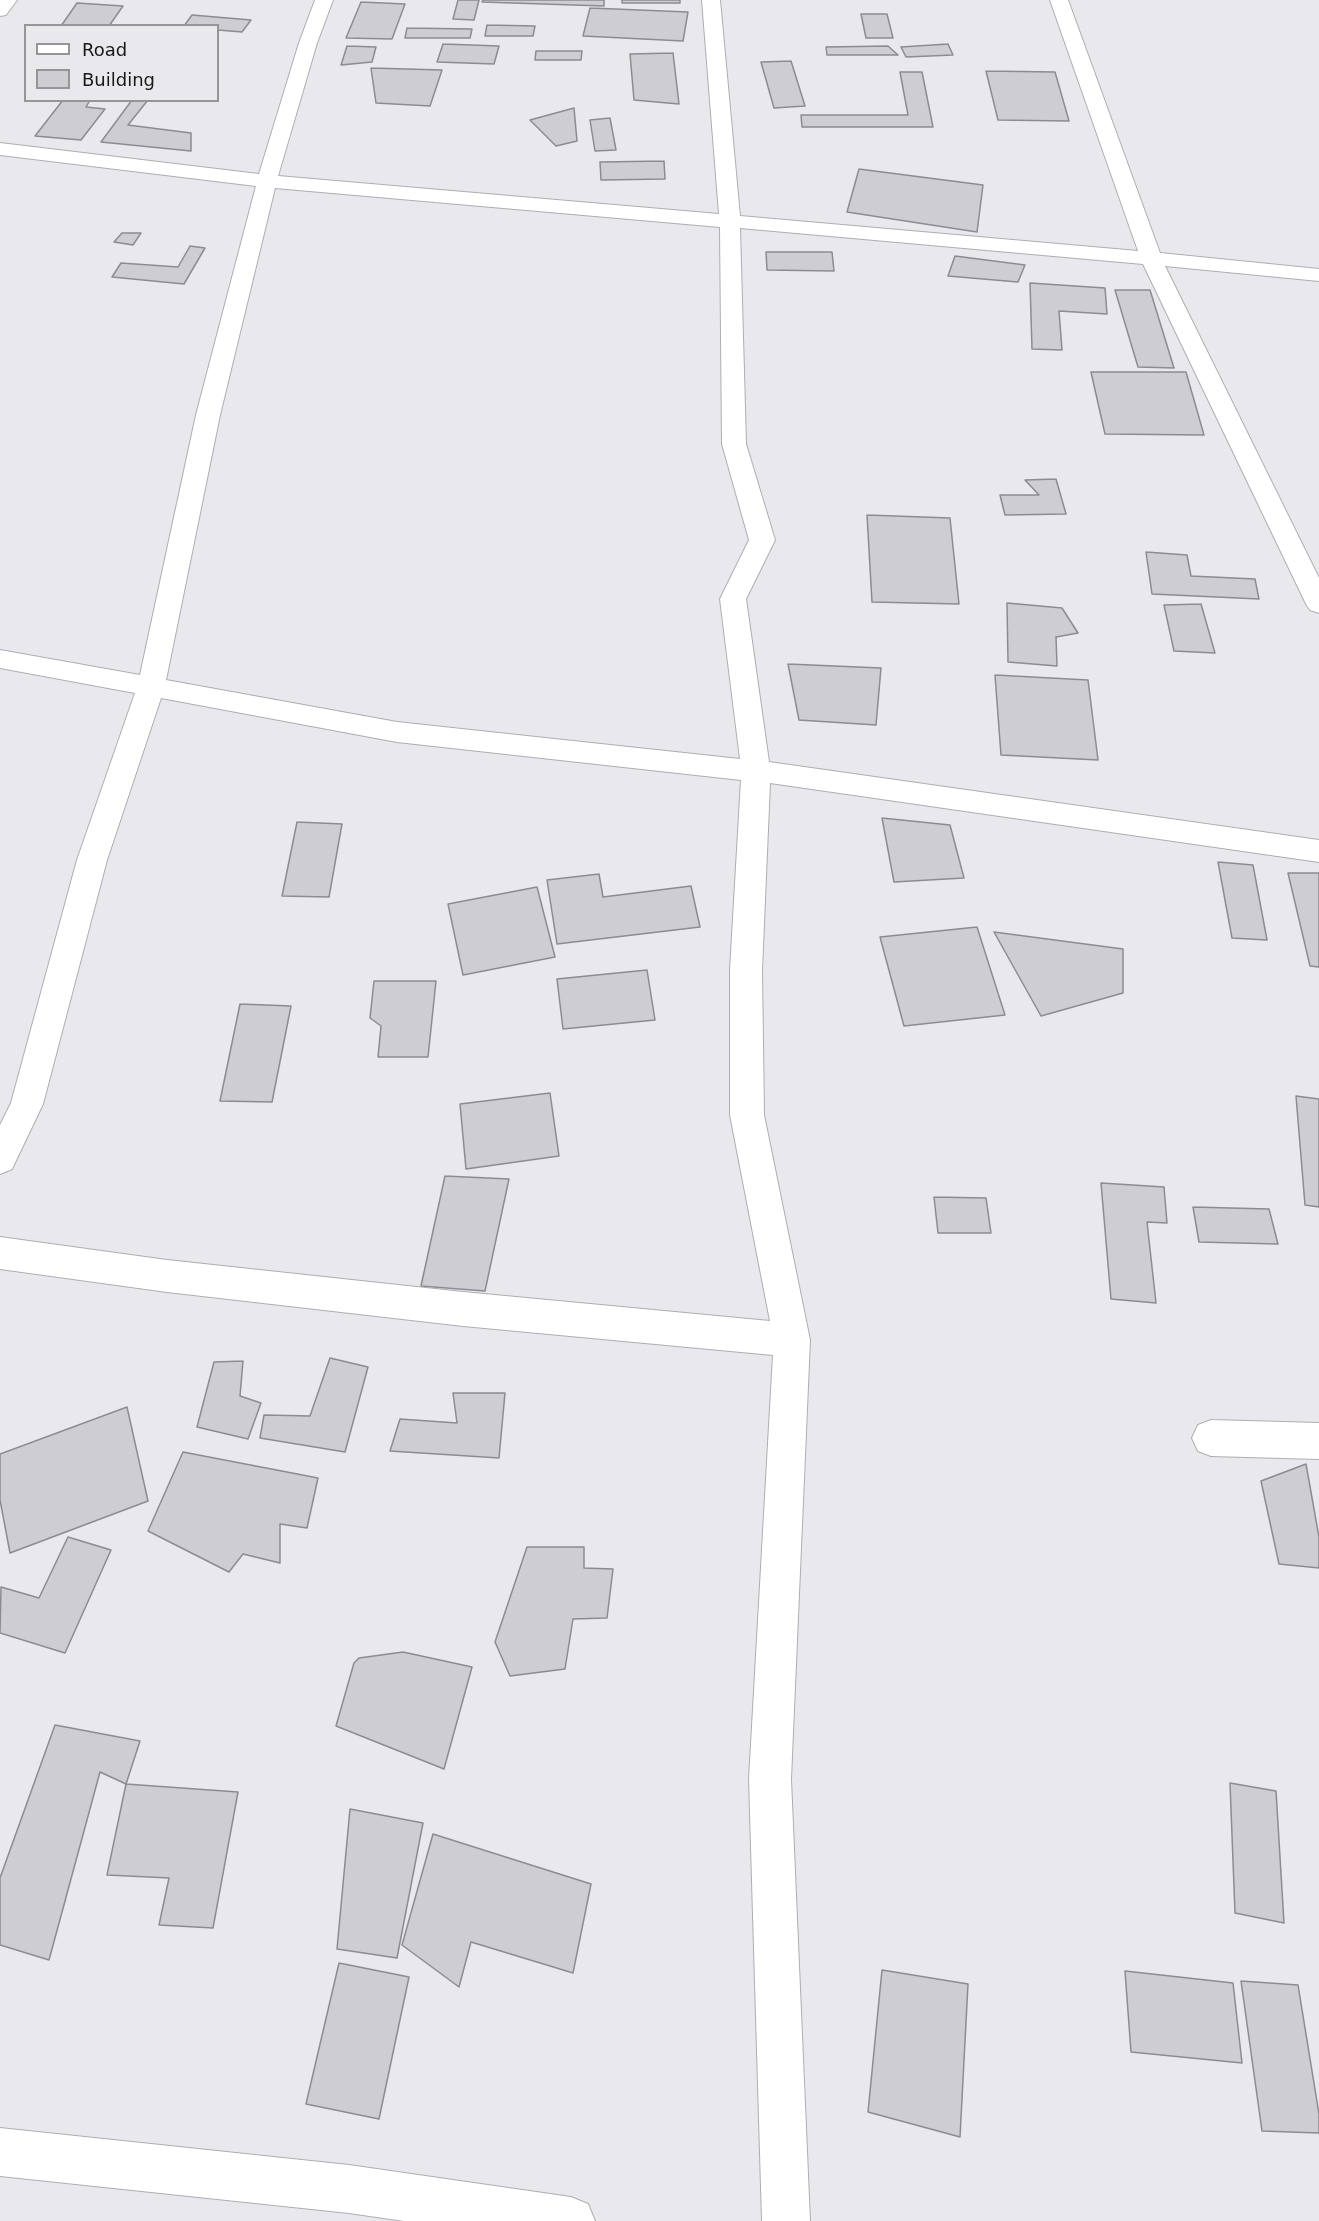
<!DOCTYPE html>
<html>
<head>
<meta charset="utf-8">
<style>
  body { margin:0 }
  #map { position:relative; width:1319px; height:2221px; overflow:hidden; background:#e9e9ed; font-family:"DejaVu Sans",sans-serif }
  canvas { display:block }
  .legend { position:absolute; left:24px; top:24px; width:195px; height:78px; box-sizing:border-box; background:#e9e9ed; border:2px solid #959598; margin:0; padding:8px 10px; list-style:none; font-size:18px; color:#181819 }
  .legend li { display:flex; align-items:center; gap:12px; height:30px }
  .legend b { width:30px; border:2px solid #959598 }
</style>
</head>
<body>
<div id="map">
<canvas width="1319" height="2221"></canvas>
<ul class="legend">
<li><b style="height:8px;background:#fff"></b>Road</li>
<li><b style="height:16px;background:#ceced2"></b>Building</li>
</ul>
</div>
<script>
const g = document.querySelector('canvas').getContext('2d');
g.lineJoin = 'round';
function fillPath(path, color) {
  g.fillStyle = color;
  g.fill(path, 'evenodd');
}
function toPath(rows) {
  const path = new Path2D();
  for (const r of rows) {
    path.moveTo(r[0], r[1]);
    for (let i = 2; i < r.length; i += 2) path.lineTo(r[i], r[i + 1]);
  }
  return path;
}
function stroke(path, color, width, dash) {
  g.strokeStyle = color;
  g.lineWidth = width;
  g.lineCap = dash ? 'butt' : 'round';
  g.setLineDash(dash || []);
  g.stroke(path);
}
const building = toPath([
  [458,0,479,0,474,20,453,19,458,0],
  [483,0,604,0,604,6,482,2,483,0],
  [622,0,680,0,680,3,622,3,622,0],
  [361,2,405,4,392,39,346,38,361,2],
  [77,3,123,6,109,26,61,26,77,3],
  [590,8,688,12,683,41,583,36,590,8],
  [861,14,887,14,893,38,866,38,861,14],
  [192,15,251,20,242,32,218,30,218,26,184,26,192,15],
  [487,25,535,26,533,36,485,36,487,25],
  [407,28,472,29,470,38,405,38,407,28],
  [443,44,499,46,494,64,437,62,443,44],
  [948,44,953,55,906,57,901,47,948,44],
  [347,46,376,47,372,62,341,65,347,46],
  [888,46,898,55,827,55,826,47,888,46],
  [536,51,582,51,581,60,535,60,536,51],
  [673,53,679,104,634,100,630,54,673,53],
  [791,61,805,106,774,108,761,62,791,61],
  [371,68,442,70,430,106,376,103,371,68],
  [986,71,1055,72,1069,121,998,120,986,71],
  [900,72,922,72,933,127,802,127,801,115,908,115,900,72],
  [63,100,90,100,86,107,105,109,81,140,35,136,63,100],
  [132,100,148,100,128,125,191,133,191,151,101,142,132,100],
  [574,108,577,141,556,146,530,120,574,108],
  [610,118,616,150,595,151,590,120,610,118],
  [664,161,665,179,601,180,600,162,664,161],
  [859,169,983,185,977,232,847,212,859,169],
  [122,233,141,233,133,245,114,242,122,233],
  [190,246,205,248,184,284,112,277,121,263,178,267,190,246],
  [766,252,832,252,834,271,767,270,766,252],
  [955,256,1025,265,1018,282,948,276,955,256],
  [1030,283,1105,288,1107,314,1059,311,1062,350,1032,349,1030,283],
  [1115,290,1150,290,1174,368,1138,367,1115,290],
  [1091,372,1186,372,1204,435,1105,434,1091,372],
  [1056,479,1066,514,1005,515,1000,495,1039,495,1025,480,1056,479],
  [867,515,950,518,959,604,872,602,867,515],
  [1146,552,1187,555,1191,576,1255,579,1259,599,1152,594,1146,552],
  [1007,603,1062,608,1078,633,1056,637,1057,666,1008,662,1007,603],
  [1201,604,1215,653,1174,651,1164,605,1201,604],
  [788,664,881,668,876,725,799,720,788,664],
  [995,675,1088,680,1098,760,1001,755,995,675],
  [882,818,950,825,964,878,894,882,882,818],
  [297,822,342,824,329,897,282,896,297,822],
  [1218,862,1253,865,1267,940,1232,938,1218,862],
  [1288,873,1319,873,1319,967,1310,966,1288,873],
  [599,874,603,897,691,886,700,927,557,944,547,880,599,874],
  [537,887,555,957,463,975,448,904,537,887],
  [977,927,1005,1015,904,1026,880,937,977,927],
  [994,932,1123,949,1123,993,1041,1016,994,932],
  [647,970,655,1020,563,1029,557,979,647,970],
  [374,981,436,981,428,1057,378,1057,381,1026,370,1018,374,981],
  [240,1004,291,1006,272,1102,220,1101,240,1004],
  [550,1093,559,1156,466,1169,460,1104,550,1093],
  [1296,1096,1319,1099,1319,1207,1305,1205,1296,1096],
  [445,1176,509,1179,485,1291,421,1286,445,1176],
  [1101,1183,1164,1187,1167,1223,1147,1222,1156,1303,1111,1299,1101,1183],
  [934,1197,986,1198,991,1233,938,1233,934,1197],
  [1193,1207,1269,1209,1278,1244,1199,1242,1193,1207],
  [330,1358,368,1367,345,1452,260,1438,264,1415,310,1416,330,1358],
  [243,1361,240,1396,261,1403,248,1439,197,1427,214,1362,243,1361],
  [453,1393,505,1393,499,1458,390,1451,400,1419,457,1423,453,1393],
  [127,1407,148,1501,10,1553,0,1500,0,1454,127,1407],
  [183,1452,318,1478,307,1528,280,1524,280,1563,243,1554,229,1572,148,1531,183,1452],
  [1306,1464,1319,1537,1319,1568,1279,1564,1261,1481,1306,1464],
  [68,1537,111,1550,65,1653,0,1633,1,1587,39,1598,68,1537],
  [527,1547,584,1547,584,1568,613,1569,607,1618,573,1619,565,1669,510,1676,495,1642,527,1547],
  [403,1652,472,1667,444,1769,336,1726,354,1663,359,1658,403,1652],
  [55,1725,140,1741,126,1784,100,1772,49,1960,0,1945,0,1878,55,1725],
  [1230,1783,1276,1791,1284,1923,1235,1913,1230,1783],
  [126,1784,238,1792,213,1928,159,1925,169,1878,107,1875,126,1784],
  [350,1809,423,1823,397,1958,337,1949,350,1809],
  [433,1834,591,1884,573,1973,471,1942,459,1987,402,1945,433,1834],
  [339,1963,409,1977,379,2119,306,2104,339,1963],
  [882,1970,968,1984,960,2137,868,2112,882,1970],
  [1125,1971,1233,1983,1242,2063,1131,2052,1125,1971],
  [1241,1981,1298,1985,1319,2114,1319,2133,1262,2131,1241,1981]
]);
fillPath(building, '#ceced2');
stroke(building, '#8c8c90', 1.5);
const minor = toPath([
  [0,0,17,0,6,15,0,16,0,0],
  [315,0,333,0,317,43,278,176,719,214,702,0,720,0,740,216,1138,251,1050,0,1068,0,1160,253,1319,269,1319,281,1165,266,1319,578,1319,613,1310,610,1306,604,1143,264,740,228,746,444,775,540,746,599,769,762,1319,840,1319,862,770,783,762,970,764,1115,810,1340,791,1779,810,2221,762,2221,749,1779,773,1355,463,1326,167,1292,0,1269,0,1237,167,1260,463,1292,770,1321,730,1115,730,970,741,780,397,742,161,698,107,860,43,1104,12,1169,0,1174,0,1125,11,1103,77,860,135,693,0,668,0,650,140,675,196,415,256,186,0,155,0,143,259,174,299,43,315,0],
  [275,188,720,227,722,444,749,540,720,599,740,759,397,722,166,680,220,415,275,188],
  [1211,1420,1319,1423,1319,1459,1211,1456,1198,1451,1192,1438,1198,1425,1211,1420],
  [0,2128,349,2165,571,2197,588,2204,595,2221,404,2221,349,2213,0,2176,0,2128]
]);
stroke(minor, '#aeaeb2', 2);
fillPath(minor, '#fff');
</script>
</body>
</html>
